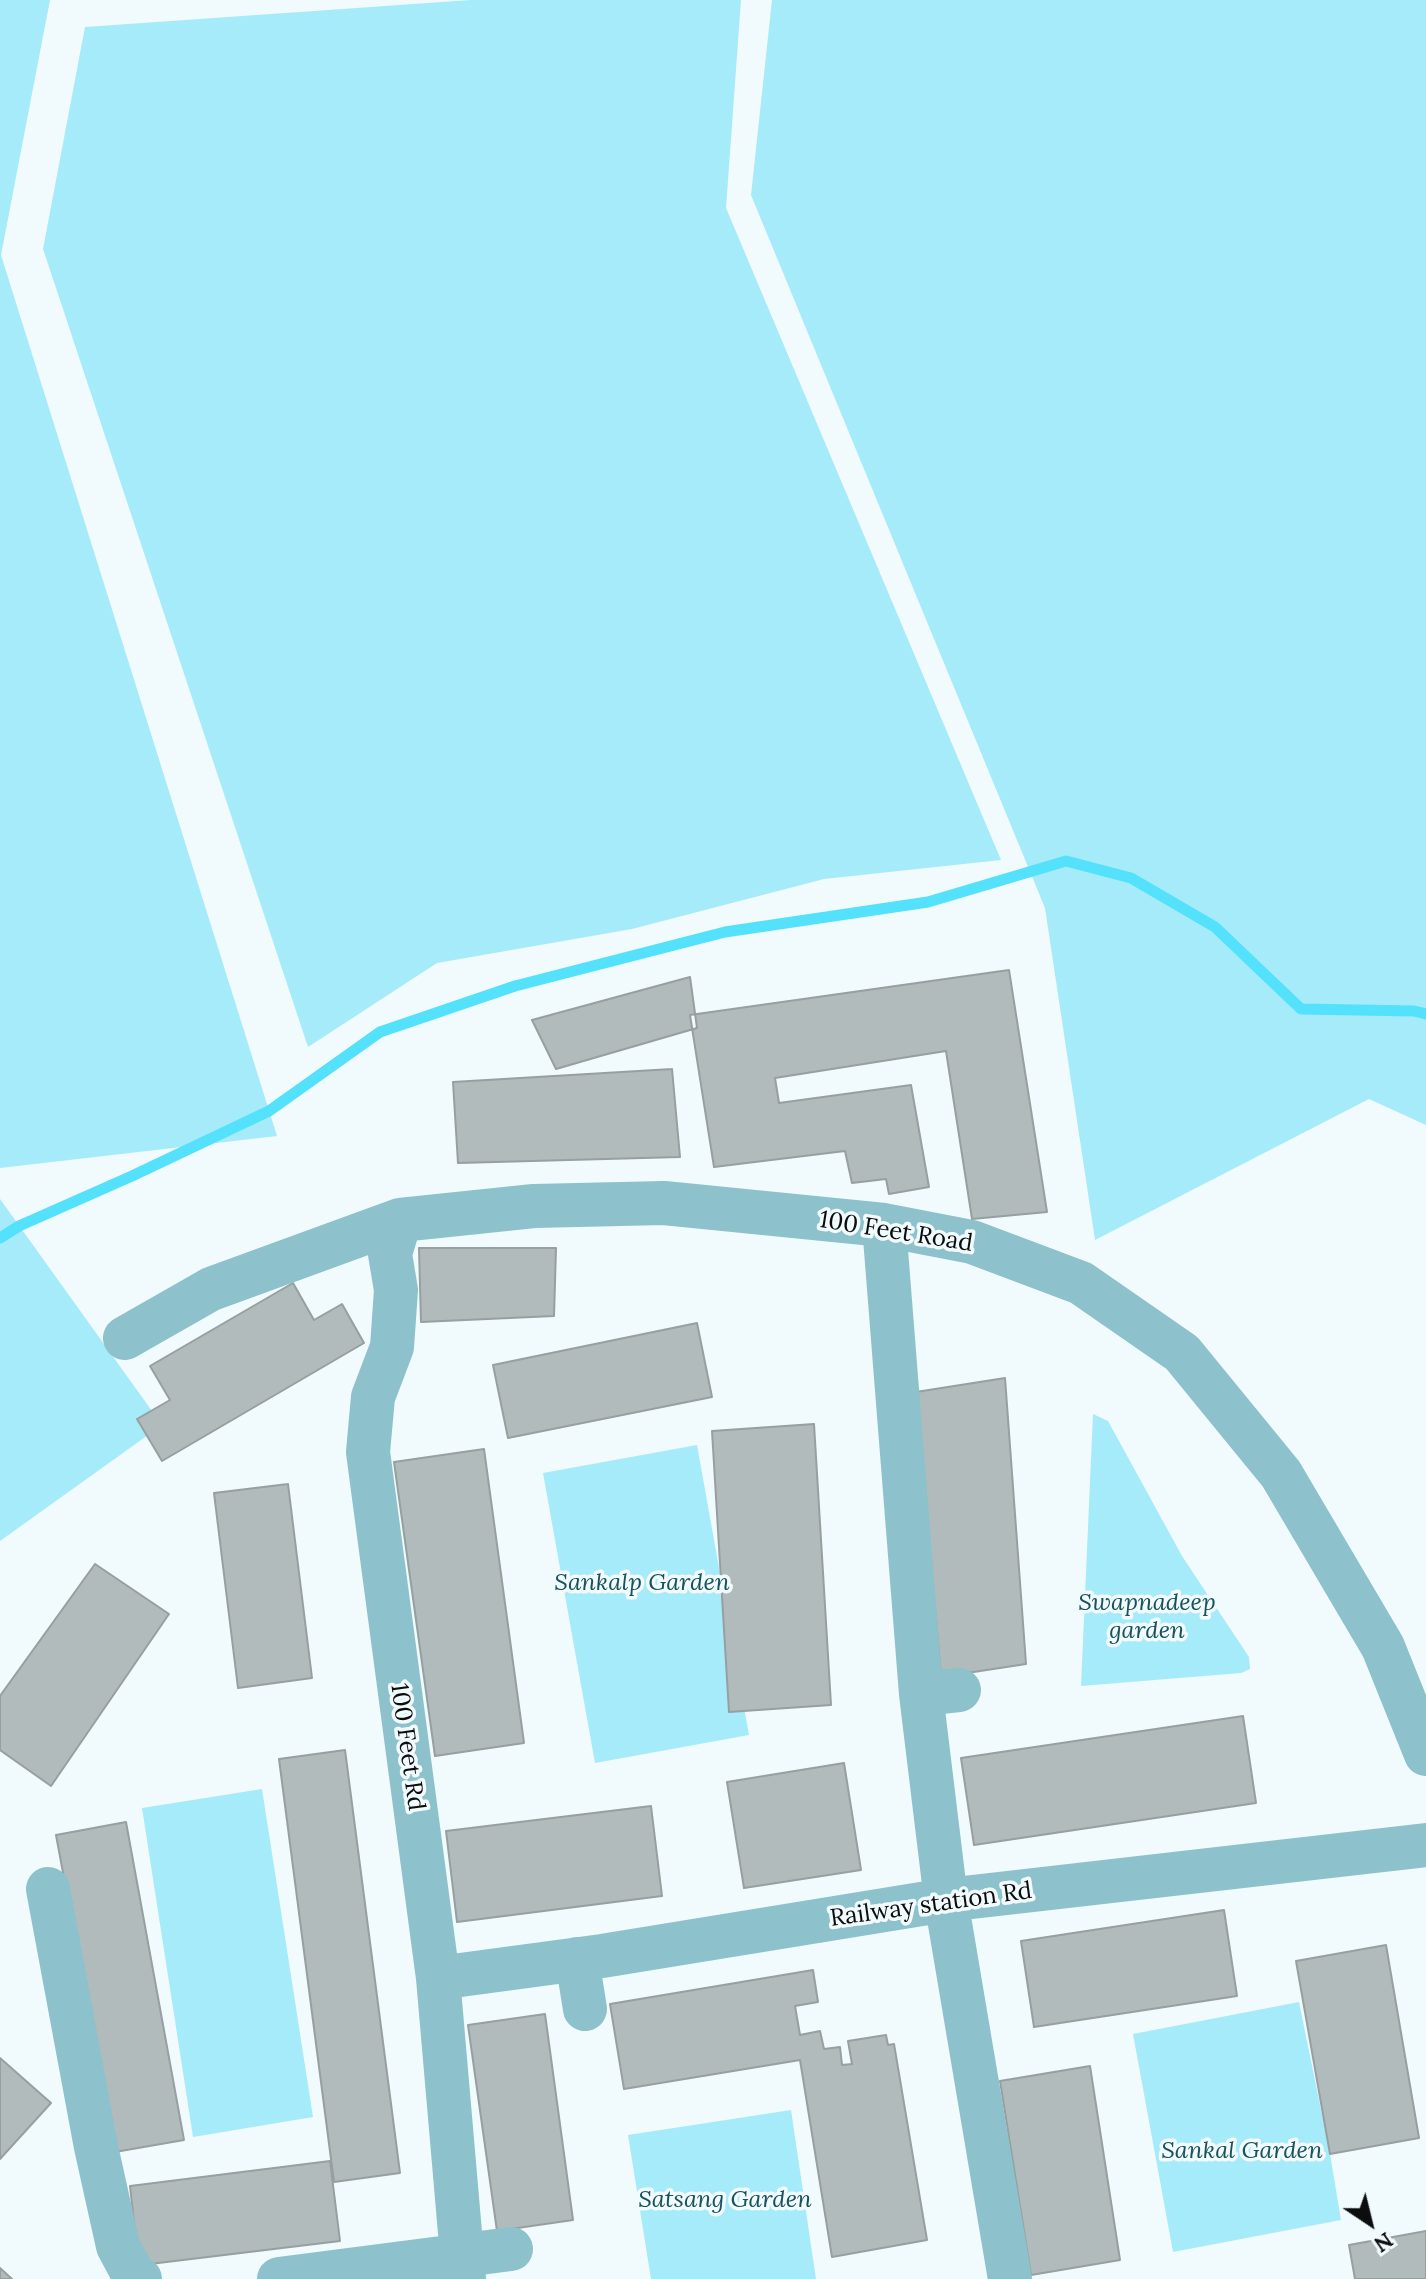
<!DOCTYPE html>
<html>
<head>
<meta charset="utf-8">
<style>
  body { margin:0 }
  #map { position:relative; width:1426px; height:2279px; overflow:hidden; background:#f1fafc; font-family:Lora,serif }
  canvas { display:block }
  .north { position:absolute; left:1330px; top:2183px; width:80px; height:80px; -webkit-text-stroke:6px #f1fafc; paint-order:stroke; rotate:145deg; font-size:22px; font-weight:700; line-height:32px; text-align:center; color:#0b0d0e }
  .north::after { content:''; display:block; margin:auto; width:28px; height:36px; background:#0b0d0e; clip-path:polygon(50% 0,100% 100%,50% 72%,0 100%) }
</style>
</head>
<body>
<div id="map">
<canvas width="1426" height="2279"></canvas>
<div class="north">N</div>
</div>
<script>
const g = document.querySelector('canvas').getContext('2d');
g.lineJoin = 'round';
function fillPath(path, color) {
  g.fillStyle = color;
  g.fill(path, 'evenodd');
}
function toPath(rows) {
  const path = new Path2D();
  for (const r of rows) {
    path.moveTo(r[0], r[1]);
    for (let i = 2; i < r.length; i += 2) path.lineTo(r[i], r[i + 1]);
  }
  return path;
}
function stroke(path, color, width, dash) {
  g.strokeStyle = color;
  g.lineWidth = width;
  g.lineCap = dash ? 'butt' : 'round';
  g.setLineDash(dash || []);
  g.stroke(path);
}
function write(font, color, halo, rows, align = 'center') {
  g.font = font + ' Lora,serif';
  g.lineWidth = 7;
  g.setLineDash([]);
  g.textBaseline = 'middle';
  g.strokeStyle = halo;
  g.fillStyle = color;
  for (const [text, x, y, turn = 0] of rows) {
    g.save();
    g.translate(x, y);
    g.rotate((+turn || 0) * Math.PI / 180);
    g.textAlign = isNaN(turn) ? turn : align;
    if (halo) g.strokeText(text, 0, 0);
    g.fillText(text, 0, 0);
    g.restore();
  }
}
fillPath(toPath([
  [0,0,50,0,1,255,277,1136,0,1168],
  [471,0,741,0,726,208,1001,860,824,879,632,929,437,963,308,1047,43,249,85,27],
  [772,0,1426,0,1426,1125,1369,1099,1095,1240,1045,908,751,195],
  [0,1199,162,1425,0,1541],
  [1093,1414,1108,1421,1182,1556,1249,1657,1250,1669,1241,1673,1081,1686],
  [697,1445,749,1735,595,1763,543,1473],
  [262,1789,313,2117,193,2137,142,1808],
  [1299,2002,1330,2154,1341,2220,1173,2252,1133,2034],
  [791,2110,816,2279,651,2279,628,2135]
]), '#a6ebfa');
stroke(toPath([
  [0,1238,19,1226,132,1176,269,1111,380,1032,515,986,725,932,928,902,1066,861,1131,878,1215,927,1301,1009,1414,1011,1426,1014]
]), '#54e1fb', 11);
const building = toPath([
  [1009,970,1047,1212,972,1219,946,1051,775,1078,779,1103,911,1085,929,1187,889,1194,886,1179,852,1183,845,1151,714,1167,690,1015,1009,970],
  [690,977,697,1028,556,1069,532,1020,690,977],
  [672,1069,680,1157,458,1163,453,1082,672,1069],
  [419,1248,556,1248,554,1316,421,1322,419,1248],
  [293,1283,314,1320,342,1304,364,1343,162,1461,137,1419,170,1400,150,1366,293,1283],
  [697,1323,712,1397,508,1438,493,1365,697,1323],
  [1005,1378,1026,1664,941,1677,916,1392,1005,1378],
  [814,1424,831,1705,729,1712,712,1431,814,1424],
  [484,1449,524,1743,435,1756,394,1462,484,1449],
  [288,1484,312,1678,238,1688,214,1493,288,1484],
  [95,1564,169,1614,51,1786,0,1750,0,1696,95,1564],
  [1243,1716,1256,1803,974,1845,961,1758,1243,1716],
  [345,1750,400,2173,334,2182,279,1759,345,1750],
  [844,1763,861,1870,744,1888,727,1782,844,1763],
  [651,1806,662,1896,457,1922,446,1831,651,1806],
  [126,1822,184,2140,115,2152,56,1835,126,1822],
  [1224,1910,1237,1996,1034,2027,1021,1941,1224,1910],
  [1386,1945,1419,2138,1330,2154,1296,1961,1386,1945],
  [813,1970,818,2002,795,2006,800,2035,820,2031,824,2049,840,2047,842,2065,852,2064,848,2041,886,2035,888,2045,894,2044,927,2240,832,2257,800,2060,624,2089,610,2004,813,1970],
  [545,2014,573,2220,497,2231,468,2025,545,2014],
  [0,2058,51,2103,0,2159,0,2058],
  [1090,2066,1120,2260,1031,2275,1000,2081,1090,2066],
  [330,2161,340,2241,150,2264,138,2258,130,2186,330,2161],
  [1426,2231,1426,2279,1355,2279,1349,2245,1426,2231],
  [0,2268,12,2279,0,2279,0,2268]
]);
fillPath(building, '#b2bbbc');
stroke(building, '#979fa0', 2);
stroke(toPath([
  [400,1220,390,1254,396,1290,392,1347,373,1397,368,1452,438,1978,464,2279],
  [884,1225,921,1694,946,1900,1010,2279],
  [125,1338,211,1289,400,1220,534,1206,664,1203,884,1225,972,1242,1081,1283,1182,1353,1281,1474,1383,1647,1426,1754],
  [921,1694,959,1690],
  [48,1889,96,2147,118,2246,132,2272,140,2279],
  [577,1959,585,2009],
  [438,1978,602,1956,946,1900,1426,1845],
  [279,2279,511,2249]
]), '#8dc1cc', 44);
write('24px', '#0b0d0e', '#f1fafc', [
  ["100 Feet Road",896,1232,9],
  ["100 Feet Rd",407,1747,82],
  ["Railway station Rd",931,1905,-8]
]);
write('italic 24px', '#17525d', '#f1fafc', [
  ["Sankalp Garden",642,1583],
  ["Swapnadeep",1147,1603],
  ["garden",1147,1631],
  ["Sankal Garden",1242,2151],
  ["Satsang Garden",725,2200]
]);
</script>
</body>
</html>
